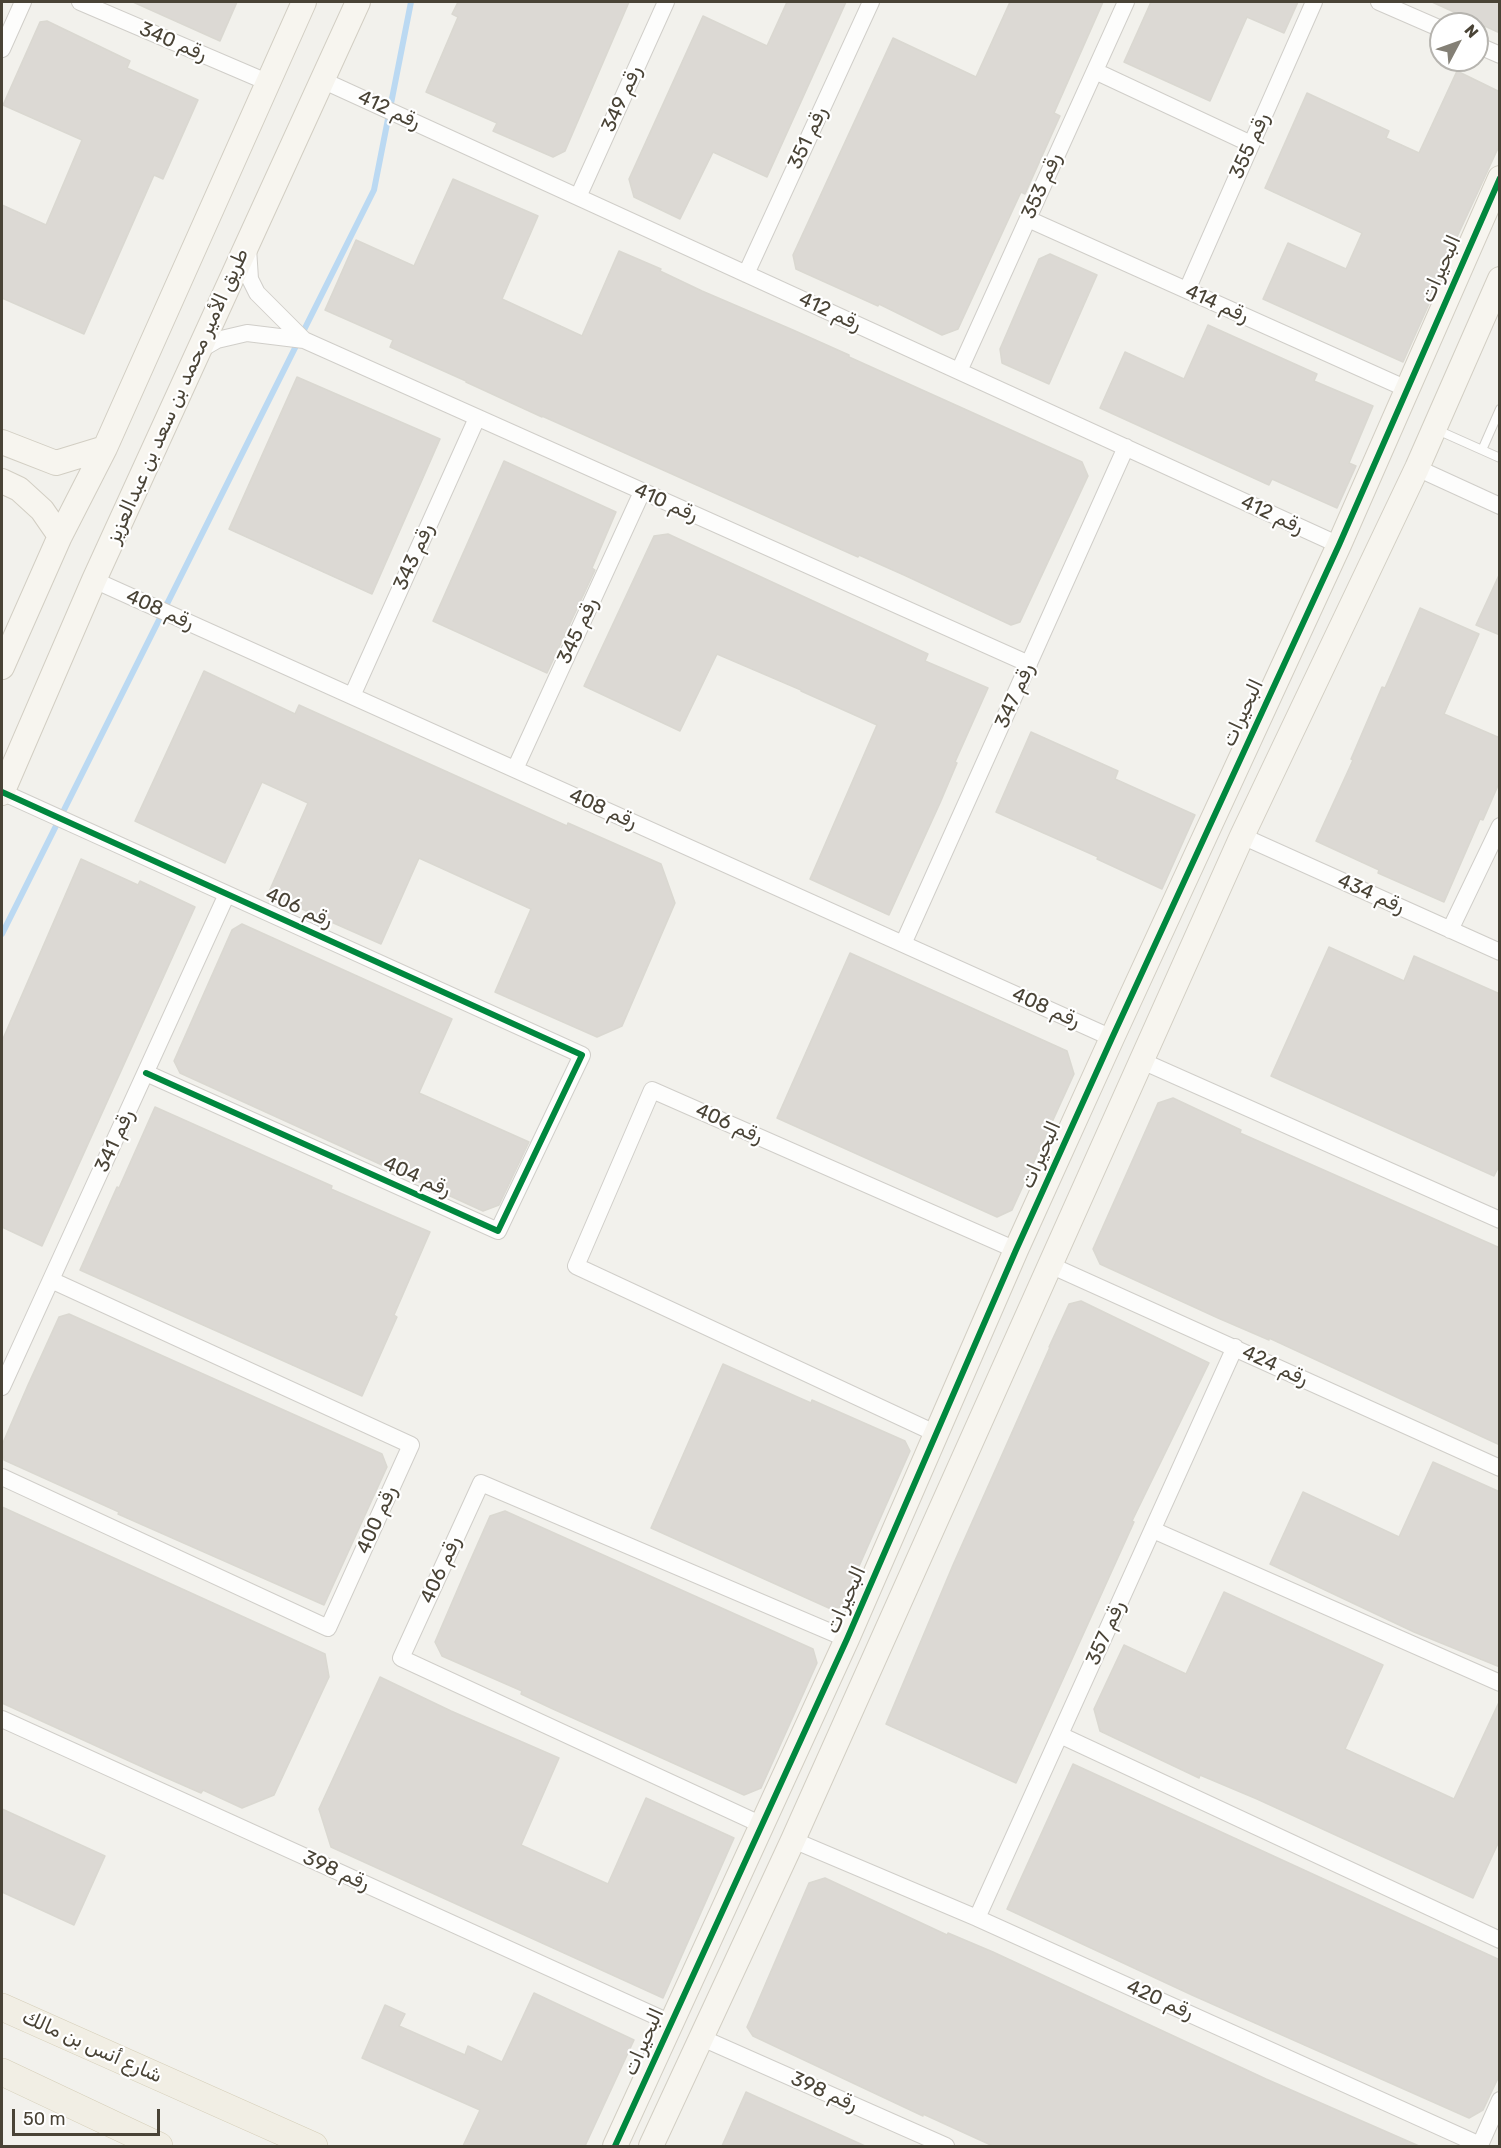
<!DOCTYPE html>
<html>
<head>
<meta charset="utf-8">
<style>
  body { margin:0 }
  #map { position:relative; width:1501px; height:2148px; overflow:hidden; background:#f2f1ec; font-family:Rubik,sans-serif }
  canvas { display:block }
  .frame { position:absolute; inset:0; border:3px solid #494336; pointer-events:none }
  .north { position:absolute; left:1429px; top:12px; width:60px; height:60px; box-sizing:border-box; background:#fff; border:2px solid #b6b4af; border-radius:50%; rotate:49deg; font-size:16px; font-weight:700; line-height:24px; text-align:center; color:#494336 }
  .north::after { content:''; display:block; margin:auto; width:21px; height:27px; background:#848076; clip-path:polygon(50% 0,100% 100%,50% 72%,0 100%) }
  .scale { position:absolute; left:12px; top:2109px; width:148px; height:27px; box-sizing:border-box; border:3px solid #494336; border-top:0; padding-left:8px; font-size:18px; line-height:21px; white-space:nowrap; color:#494336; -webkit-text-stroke:4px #fff; paint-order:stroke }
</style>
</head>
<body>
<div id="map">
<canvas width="1501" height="2148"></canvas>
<div class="frame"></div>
<div class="north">N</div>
<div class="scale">50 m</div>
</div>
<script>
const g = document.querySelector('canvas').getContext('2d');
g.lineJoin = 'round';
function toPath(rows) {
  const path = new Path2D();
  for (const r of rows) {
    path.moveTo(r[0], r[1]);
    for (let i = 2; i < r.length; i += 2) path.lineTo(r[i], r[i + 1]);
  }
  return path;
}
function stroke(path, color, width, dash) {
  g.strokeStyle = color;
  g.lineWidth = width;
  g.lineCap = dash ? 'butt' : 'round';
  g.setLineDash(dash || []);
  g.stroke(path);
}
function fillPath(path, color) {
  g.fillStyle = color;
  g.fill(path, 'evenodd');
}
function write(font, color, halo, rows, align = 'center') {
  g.font = font + ' Rubik,Vazirmatn,sans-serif';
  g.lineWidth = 4.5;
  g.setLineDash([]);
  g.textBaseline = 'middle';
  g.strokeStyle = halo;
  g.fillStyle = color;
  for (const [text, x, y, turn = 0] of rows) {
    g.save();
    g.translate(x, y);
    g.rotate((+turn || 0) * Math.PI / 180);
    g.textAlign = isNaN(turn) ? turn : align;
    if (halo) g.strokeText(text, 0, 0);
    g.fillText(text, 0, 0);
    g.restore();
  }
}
stroke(toPath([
  [2,934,374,190,411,2]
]), '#bbd9f2', 6);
const building = toPath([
  [133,2,237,2,220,41,133,2],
  [458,2,629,2,565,151,553,157,493,131,497,123,426,92,458,17,452,14,458,2],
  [787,2,846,2,767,177,713,152,680,219,634,197,629,179,703,16,767,46,787,2],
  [1010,2,1103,2,1054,113,1060,116,1025,194,1021,192,958,329,942,335,879,304,878,306,796,269,793,255,893,38,976,77,1010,2],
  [1151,2,1298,2,1284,33,1247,17,1210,101,1124,62,1151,2],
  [1432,2,1500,2,1500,33,1432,2],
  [47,21,130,61,127,68,198,100,163,179,154,175,84,334,2,298,2,205,46,225,82,140,3,105,40,22,47,21],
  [1457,71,1500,92,1500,144,1439,276,1441,277,1403,362,1263,299,1288,243,1346,269,1362,233,1265,188,1307,93,1389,131,1386,138,1419,153,1457,71],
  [453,179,538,216,502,299,582,336,619,251,661,269,660,271,702,291,793,330,849,355,849,357,1082,462,1088,476,1020,622,1011,625,904,575,859,555,858,557,542,416,542,417,466,382,466,381,390,347,393,340,325,310,356,240,414,266,453,179],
  [1050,254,1097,275,1049,384,1002,363,1000,349,1039,259,1050,254],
  [1208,325,1317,374,1314,381,1373,406,1349,463,1356,466,1337,508,1272,479,1269,485,1100,408,1125,352,1184,379,1208,325],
  [297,377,440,439,372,594,229,529,297,377],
  [504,461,616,512,592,568,595,570,547,673,433,621,504,461],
  [668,534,928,654,925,661,988,688,955,762,957,763,940,803,889,915,810,879,877,725,801,691,801,690,717,654,680,731,584,686,654,536,668,534],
  [1500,573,1500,635,1476,625,1500,573],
  [1420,608,1479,634,1444,714,1500,738,1500,781,1483,820,1480,819,1444,902,1378,873,1379,870,1316,841,1353,760,1351,759,1382,687,1385,688,1420,608],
  [204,671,295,714,299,705,567,826,568,823,661,864,675,903,622,1026,597,1037,495,992,531,909,419,858,381,944,268,894,308,803,262,782,225,863,135,821,204,671],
  [1031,732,1118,771,1115,779,1195,815,1162,889,1097,859,1098,857,996,812,1031,732],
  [81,859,138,885,140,881,195,907,42,1246,2,1227,2,1041,81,859],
  [242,924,452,1019,419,1093,529,1142,499,1205,483,1211,180,1073,174,1061,232,930,242,924],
  [1329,947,1404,981,1414,956,1500,994,1500,1164,1494,1176,1271,1076,1329,947],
  [850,953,1067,1051,1074,1074,1012,1210,997,1217,777,1118,850,953],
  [1173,1098,1241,1130,1240,1133,1500,1248,1500,1445,1269,1338,1269,1340,1218,1318,1100,1264,1093,1249,1158,1103,1173,1098],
  [155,1107,332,1186,331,1189,430,1232,394,1315,397,1317,362,1396,80,1270,117,1187,119,1188,155,1107],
  [1081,1301,1209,1363,1132,1521,1134,1522,1016,1783,886,1724,953,1565,1050,1347,1049,1347,1069,1304,1081,1301],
  [69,1314,382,1454,387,1467,324,1605,118,1514,119,1512,4,1460,2,1445,28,1385,59,1317,69,1314],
  [723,1364,811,1403,812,1400,905,1441,910,1451,841,1607,831,1609,651,1528,723,1364],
  [1433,1462,1500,1492,1500,1667,1414,1632,1270,1564,1303,1492,1399,1537,1433,1462],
  [2,1507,325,1654,329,1677,274,1795,242,1808,203,1790,201,1793,160,1775,2,1703,2,1507],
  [505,1511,813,1649,817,1663,761,1788,744,1795,553,1709,521,1694,522,1691,442,1656,435,1642,463,1577,490,1516,505,1511],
  [1224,1592,1383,1665,1345,1749,1454,1799,1500,1700,1500,1839,1473,1898,1257,1799,1200,1775,1199,1778,1100,1731,1094,1709,1124,1645,1186,1674,1224,1592],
  [380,1677,451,1711,559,1758,521,1845,608,1884,646,1798,734,1838,663,1998,331,1847,319,1809,380,1677],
  [1073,1764,1500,1960,1500,2074,1483,2110,1469,2118,1192,1995,1007,1909,1073,1764],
  [2,1809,105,1856,74,1925,2,1892,2,1809],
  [825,1878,947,1935,948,1933,993,1952,1266,2079,1419,2146,993,2146,923,2114,923,2116,753,2036,747,2027,809,1883,825,1878],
  [534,1993,634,2040,585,2146,463,2146,480,2110,362,2058,385,2005,405,2014,399,2026,465,2055,468,2046,502,2062,534,1993],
  [746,2092,865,2146,722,2146,746,2092]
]);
fillPath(building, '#dcd9d4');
stroke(building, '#dad8d1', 1.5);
const lane = toPath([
  [1435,429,1500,458],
  [1482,450,1500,409]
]);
const street = toPath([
  [80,2,267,82],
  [1379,2,1441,29],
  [1477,45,1500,55],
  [2,49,23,2],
  [1095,71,1251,144],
  [322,80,1339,545],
  [578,197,666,2],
  [1028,219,1407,389],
  [248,248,250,279,257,293,304,340],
  [746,274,871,2],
  [1187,290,1314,2],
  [198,351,217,340,247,333,304,340,1029,664],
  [959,371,1126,2],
  [1417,468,1500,506],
  [94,580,1112,1038],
  [352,696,477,418],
  [515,769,642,492],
  [2,792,582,1055,498,1231,146,1073],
  [1242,836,1500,952],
  [1450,930,1500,826],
  [903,944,1126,447],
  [1142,1061,1500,1220],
  [1050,1265,1500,1468],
  [2,1387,227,894],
  [937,1434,576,1266,652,1090,1016,1250],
  [2,1477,328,1628,411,1445,51,1280],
  [1153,1530,1500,1683],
  [2,1719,671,2023],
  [1060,1735,1500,1940],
  [762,1825,401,1658,481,1483,847,1639],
  [793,1840,977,1918,1480,2145,1500,2100],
  [977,1918,1235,1347],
  [702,2038,946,2146]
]);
const secondary = toPath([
  [2,442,56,463,105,448],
  [2,481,19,489,42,510,60,536],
  [2,667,60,536,105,448,304,2],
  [2,793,94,580,358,2],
  [615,2146,847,1639,1016,1250,1112,1038,1339,545,1500,178],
  [651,2146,793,1840,1242,836,1417,468,1500,279]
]);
const primary = toPath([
  [2,2007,314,2146],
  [2,2072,159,2146]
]);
stroke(lane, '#d0cec9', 10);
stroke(street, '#d0cec9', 18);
stroke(secondary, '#d2cec3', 26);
stroke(primary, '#d5ceb8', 28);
stroke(lane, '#fdfdfc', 8);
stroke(street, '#fdfdfc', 16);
stroke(secondary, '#f7f5ef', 24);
stroke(primary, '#f1eee4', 27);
stroke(toPath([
  [2,792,582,1055,498,1231,146,1073],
  [615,2146,847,1639,1016,1250,1112,1038,1339,545,1500,178]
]), '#00873e', 6);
write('20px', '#494336', '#fff', [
  ["رقم 340",173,42,23],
  ["رقم 349",622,99,-66],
  ["رقم 412",389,110,25],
  ["رقم 351",808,138,-65],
  ["رقم 355",1250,146,-66],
  ["رقم 353",1042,186,-66],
  ["البحيرات",1441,269,-66],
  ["رقم 414",1217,304,24],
  ["رقم 412",830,312,25],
  ["طريق الأمير محمد بن سعد بن عبدالعزيز",178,396,-66],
  ["رقم 410",666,503,24],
  ["رقم 412",1272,515,25],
  ["رقم 343",414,557,-66],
  ["رقم 408",160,610,24],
  ["رقم 345",578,631,-65],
  ["رقم 347",1015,696,-66],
  ["البحيرات",1243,713,-65],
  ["رقم 408",603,809,24],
  ["رقم 434",1371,894,24],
  ["رقم 406",299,908,24],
  ["رقم 408",1046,1008,24],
  ["رقم 406",729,1124,24],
  ["رقم 341",115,1141,-65],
  ["البحيرات",1041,1155,-66],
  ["رقم 404",417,1177,24],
  ["رقم 424",1275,1366,25],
  ["رقم 400",377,1520,-66],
  ["رقم 406",441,1570,-66],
  ["البحيرات",846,1600,-66],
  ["رقم 357",1106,1633,-66],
  ["رقم 398",336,1871,24],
  ["رقم 420",1160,2000,24],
  ["البحيرات",644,2042,-66],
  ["شارع أنس بن مالك",92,2047,24],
  ["رقم 398",824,2092,24]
]);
</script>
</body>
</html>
